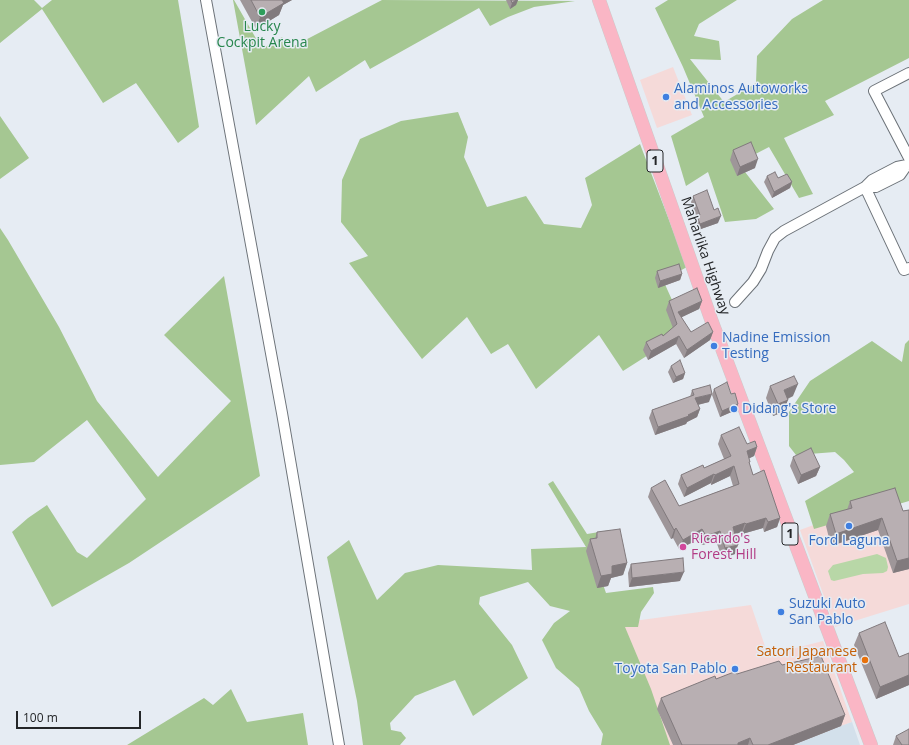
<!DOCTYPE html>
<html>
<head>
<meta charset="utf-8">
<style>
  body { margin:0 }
  #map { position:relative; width:909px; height:745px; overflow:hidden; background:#e6ecf3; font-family:"Open Sans",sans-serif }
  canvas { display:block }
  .scale { position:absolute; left:16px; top:711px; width:125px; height:18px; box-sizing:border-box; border:2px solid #242628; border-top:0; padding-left:5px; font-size:12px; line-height:14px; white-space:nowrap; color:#242628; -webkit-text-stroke:3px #e6ecf3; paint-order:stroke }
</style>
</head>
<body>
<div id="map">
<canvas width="909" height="745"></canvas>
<div class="scale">100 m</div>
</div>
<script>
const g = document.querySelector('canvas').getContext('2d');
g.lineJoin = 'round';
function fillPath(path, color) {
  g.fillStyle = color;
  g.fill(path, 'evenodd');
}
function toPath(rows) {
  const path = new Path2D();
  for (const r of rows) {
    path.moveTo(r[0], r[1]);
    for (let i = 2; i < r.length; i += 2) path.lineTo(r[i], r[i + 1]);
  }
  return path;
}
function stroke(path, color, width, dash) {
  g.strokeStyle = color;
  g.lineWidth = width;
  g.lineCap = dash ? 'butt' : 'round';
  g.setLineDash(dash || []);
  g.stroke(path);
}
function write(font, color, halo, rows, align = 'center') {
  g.font = font + ' "Open Sans",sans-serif';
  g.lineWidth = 3;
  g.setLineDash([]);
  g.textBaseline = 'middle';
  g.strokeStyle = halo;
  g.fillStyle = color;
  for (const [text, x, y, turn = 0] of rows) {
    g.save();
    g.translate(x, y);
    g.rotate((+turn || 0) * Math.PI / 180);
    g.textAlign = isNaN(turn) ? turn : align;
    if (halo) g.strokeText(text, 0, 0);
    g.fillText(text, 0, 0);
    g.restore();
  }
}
fillPath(toPath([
  [673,67,692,115,657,128,640,80],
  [846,513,909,521,909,604,835,627,800,530],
  [751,605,768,655,823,641,852,722,793,745,670,745,619,623]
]), '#f5dad9');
fillPath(toPath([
  [852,722,860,745,793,745,841,726]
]), '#d3e0eb');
fillPath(toPath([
  [877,554,886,558,888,567,887,571,883,573,863,574,834,581,831,580,828,571,833,565]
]), '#b8d7a7');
fillPath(toPath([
  [0,0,34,0,42,8,52,0,178,0,199,127,178,143,136,83,103,103,42,9,0,43],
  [233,0,234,0,262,49,282,37,290,48,382,0,575,1,534,7,508,17,490,26,479,8,370,69,365,60,316,92,309,76,256,125],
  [668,0,737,0,699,24,694,36,719,41,721,60,690,59,724,102,756,83,757,56,792,19,823,0,909,0,909,58,825,101,834,115,784,138,813,194,799,198,769,147,738,163,774,209,756,219,725,222,708,172,686,186,671,136,704,117,683,67,655,8],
  [458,112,468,137,464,157,487,207,526,196,544,224,581,228,592,205,585,178,640,144,687,267,663,280,686,331,623,371,599,335,536,389,508,344,491,354,467,317,422,359,349,263,368,256,341,222,342,180,360,139,401,121],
  [0,116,29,158,0,179],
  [0,228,8,240,59,327,97,401,158,477,231,401,164,335,224,276,260,476,129,563,52,607,12,532,28,518,47,505,77,552,87,558,146,499,87,420,34,462,0,465],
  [909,340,909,501,814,529,805,501,854,472,844,460,835,452,796,455,789,446,789,412,810,381,872,341,902,362,905,344],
  [553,481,587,534,611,530,612,540,592,553,606,593,653,587,654,593,641,612,638,627,625,627,651,689,670,745,601,745,603,734,589,711,579,688,556,668,542,640,554,623,570,611,550,606,528,582,480,597,479,604,512,645,528,678,473,716,455,680,415,696,390,723,391,730,401,732,406,738,400,745,363,745,357,701,327,557,349,540,377,600,405,573,438,565,532,570,531,549,586,547,548,484],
  [231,689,247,722,303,713,308,745,127,745,204,698,213,705]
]), '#a5c792');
const minor = toPath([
  [206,0,282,413,339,745],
  [909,73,874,91,909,158],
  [865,187,904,270,909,268],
  [865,187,876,187,900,175,907,165],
  [735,302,753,282,761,269,768,251,775,238,784,231,865,187,872,180,897,167,907,165]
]);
const major = toPath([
  [599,0,712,322,871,745]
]);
stroke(minor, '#6c7278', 12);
stroke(major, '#cacbcb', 14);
stroke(minor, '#fff', 10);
stroke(major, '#fab6c5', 13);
fillPath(toPath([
  [240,0,292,0,283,5,279,15,256,29],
  [506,0,518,0,516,5,510,9],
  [733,150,755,168,737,176,730,160],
  [767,176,778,178,792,182,790,188,772,198,764,182],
  [693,196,718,223,698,230,695,222,697,218,691,202],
  [657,271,682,274,680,280,658,288,655,278],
  [669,301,702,301,699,309,681,317,691,332,713,332,710,340,684,358,676,344,648,360,643,350,646,342,663,336,673,328,666,310],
  [671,366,685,373,683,379,673,383,668,372],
  [770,386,793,396,788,399,783,412,773,416,766,398],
  [714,389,731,394,738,404,736,410,720,417,712,395],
  [692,390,709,402,698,405,700,409,697,417,687,422,686,424,655,435,649,418,652,410,690,397],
  [721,435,757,447,754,456,749,458,749,463,753,475,780,518,777,527,764,532,763,528,742,534,742,532,735,534,735,554,722,558,716,541,702,545,699,539,679,549,673,538,671,539,648,497,651,488,679,506,733,486,730,476,711,485,711,483,684,497,678,484,681,475,704,468,724,459,718,444],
  [793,457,820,467,816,476,798,484,790,466],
  [850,501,903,511,909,510,909,569,893,573,878,530,831,546,826,526,830,514,847,510],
  [597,532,627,563,623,575,611,578,608,586,597,588,586,551,590,539,595,539],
  [631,564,680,581,629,587,628,573],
  [859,633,899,657,909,653,909,685,876,699,854,645],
  [782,665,845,715,841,726,793,745,673,745,657,709,661,698,716,679,737,674],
  [896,736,909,745,893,745]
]), '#9e9699');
fillPath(toPath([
  [279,0,292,0,283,5,279,15,256,29,260,17],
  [516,0,518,0,516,5,510,9,512,3],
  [758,159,755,168,737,176,740,167],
  [792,182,790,188,772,198,774,192],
  [721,216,718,223,698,230,700,224],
  [682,274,680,280,658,288,660,281],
  [702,301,699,309,676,320,678,312],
  [713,332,710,340,684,358,687,350],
  [679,336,676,344,648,360,651,351],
  [685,373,683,379,673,383,676,377],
  [798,384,793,396,779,402,784,390],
  [712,394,709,402,692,406,695,398],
  [788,400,783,412,773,416,778,404],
  [738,404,736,410,720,417,722,411],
  [700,409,697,417,687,422,686,424,655,435,658,427],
  [757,447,754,456,744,461,747,451],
  [734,466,730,476,711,485,715,475],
  [820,467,816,476,798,484,801,475],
  [714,474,711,483,684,497,687,488],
  [766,518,763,528,742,534,746,524],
  [780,518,777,527,764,532,768,522],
  [882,518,878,530,831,546,836,534],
  [745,523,742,532,729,536,733,527],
  [676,528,673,538,671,539,674,530],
  [702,529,699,539,679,549,683,540],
  [720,531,716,541,702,545,706,536],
  [738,545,735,554,722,558,725,548],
  [909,558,909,569,893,573,897,561],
  [627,563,623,575,611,578,608,586,597,588,601,576,612,566],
  [684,572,680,581,629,587,632,578],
  [909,675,909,685,876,699,880,687],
  [845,715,841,726,793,745,768,745],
  [750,738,748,745,737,745,738,743]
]), '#817a7d');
const building = toPath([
  [251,0,282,0,284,3,260,17,251,0],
  [511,0,516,0,512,3,511,0],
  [751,142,758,159,740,167,733,150,751,142],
  [775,172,778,178,787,174,792,182,774,192,767,176,775,172],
  [707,190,714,210,718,208,721,216,700,224,697,216,700,215,693,196,707,190],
  [679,264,682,274,660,281,657,271,679,264],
  [697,288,702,301,678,312,691,332,708,322,713,332,687,350,679,336,651,351,646,342,662,334,663,336,677,324,669,301,697,288],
  [680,360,685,373,676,377,671,366,680,360],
  [794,376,798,384,784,390,788,400,778,404,770,386,794,376],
  [727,382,731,394,735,393,738,404,722,411,714,389,727,382],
  [710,385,712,394,695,398,700,409,688,415,689,416,658,427,652,410,694,395,692,390,710,385],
  [739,427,747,444,755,441,757,447,747,451,750,462,749,462,753,475,764,470,780,518,768,522,766,518,746,524,745,523,733,527,738,545,725,548,720,531,706,536,702,529,683,540,676,528,674,530,651,488,665,480,679,506,739,484,734,466,715,475,714,474,687,488,681,475,703,465,704,468,731,456,721,435,739,427],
  [811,448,820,467,801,475,793,457,811,448],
  [895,488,903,511,909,510,909,558,897,561,882,518,836,534,830,514,852,508,850,501,895,488],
  [620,529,627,563,612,566,612,574,601,576,590,539,597,538,597,532,620,529],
  [683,558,684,572,632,578,631,564,683,558],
  [885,622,899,657,909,653,909,675,880,687,859,633,885,622],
  [821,656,845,715,768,745,753,745,750,738,738,743,738,745,682,745,661,698,715,676,716,679,734,672,737,674,779,661,782,665,821,656],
  [909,729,909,745,902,745,896,736,909,729]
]);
fillPath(building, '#b8afb2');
stroke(building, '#817a7d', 1);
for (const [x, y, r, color] of [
  [262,12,4,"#2e9e5b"],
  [666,97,4,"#3f7fe0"],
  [714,346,4,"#3f7fe0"],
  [734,409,4,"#3f7fe0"],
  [849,526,4,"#3f7fe0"],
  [683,547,4,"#d1479c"],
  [781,612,4,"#3f7fe0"],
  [865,660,4,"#e8710a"],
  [735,669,4,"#3f7fe0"]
]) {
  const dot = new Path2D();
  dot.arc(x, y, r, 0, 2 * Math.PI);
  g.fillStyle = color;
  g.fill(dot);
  stroke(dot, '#e6ecf3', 1.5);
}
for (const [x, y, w] of [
  [655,161,16],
  [790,534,16]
]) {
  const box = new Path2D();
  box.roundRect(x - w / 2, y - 11, w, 22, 3);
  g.fillStyle = '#e6ecf3';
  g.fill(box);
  stroke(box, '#242628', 1);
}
write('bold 13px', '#242628', null, [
  ["1",655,161],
  ["1",790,534]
]);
write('14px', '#27864d', '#e6ecf3', [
  ["Lucky",262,27],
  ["Cockpit Arena",262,43]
]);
write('14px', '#366cbe', '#e6ecf3', [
  ["Alaminos Autoworks",674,89],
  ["and Accessories",674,105],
  ["Nadine Emission",722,338],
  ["Testing",722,354],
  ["Didang's Store",742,409],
  ["Ford Laguna",849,541,"center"],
  ["Suzuki Auto",789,604],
  ["San Pablo",789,620],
  ["Toyota San Pablo",727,669,"right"]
], 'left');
write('14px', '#242628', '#e6ecf3', [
  ["Maharlika Highway",705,256,71]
]);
write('14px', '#b23c85', '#e6ecf3', [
  ["Ricardo's",691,539],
  ["Forest Hill",691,555]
], 'left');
write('14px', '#c56008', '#e6ecf3', [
  ["Satori Japanese",857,652],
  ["Restaurant",857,668]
], 'right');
</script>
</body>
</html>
